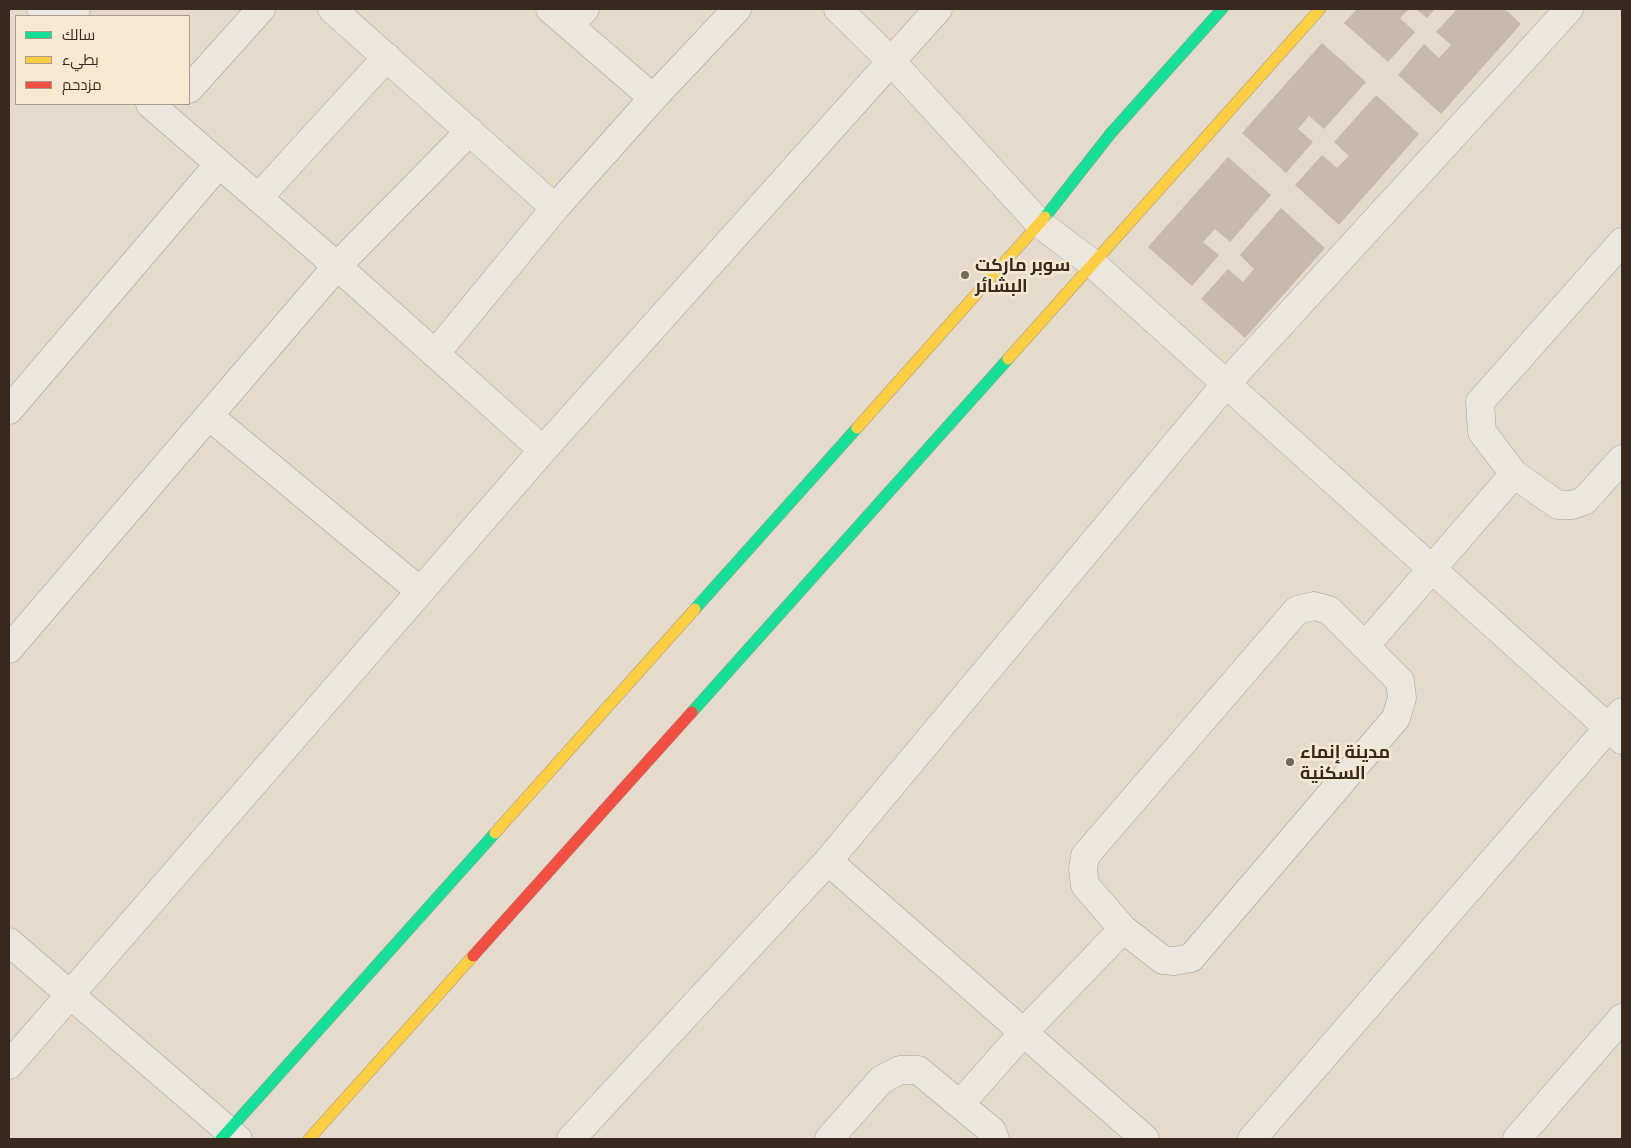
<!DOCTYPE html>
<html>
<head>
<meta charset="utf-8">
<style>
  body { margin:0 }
  #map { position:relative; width:1631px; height:1148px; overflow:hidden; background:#e4dbcc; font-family:"Playfair Display",Cairo,serif }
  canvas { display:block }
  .frame { position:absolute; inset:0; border:10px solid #38291e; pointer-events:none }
  .legend { position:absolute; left:15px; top:15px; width:175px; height:90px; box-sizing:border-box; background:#f5e9d2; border:1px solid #a99c8a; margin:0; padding:6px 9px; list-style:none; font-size:15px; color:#38291e }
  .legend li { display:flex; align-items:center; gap:10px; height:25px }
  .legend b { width:25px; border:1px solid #a99c8a }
</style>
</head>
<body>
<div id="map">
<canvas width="1631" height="1148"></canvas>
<div class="frame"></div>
<ul class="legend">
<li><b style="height:6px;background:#16e098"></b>سالك</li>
<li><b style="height:6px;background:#ffcf43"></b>بطيء</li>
<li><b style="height:6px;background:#f24e42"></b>مزدحم</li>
</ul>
</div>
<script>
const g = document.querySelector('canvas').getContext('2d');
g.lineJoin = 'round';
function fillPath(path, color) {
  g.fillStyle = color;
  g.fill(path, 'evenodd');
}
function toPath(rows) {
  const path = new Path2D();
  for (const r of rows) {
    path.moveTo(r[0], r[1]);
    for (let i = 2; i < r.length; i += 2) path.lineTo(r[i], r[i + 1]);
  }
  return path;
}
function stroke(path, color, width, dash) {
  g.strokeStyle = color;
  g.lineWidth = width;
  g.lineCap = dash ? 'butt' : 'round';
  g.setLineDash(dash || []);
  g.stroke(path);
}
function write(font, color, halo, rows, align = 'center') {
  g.font = font + ' "Playfair Display",Cairo,serif';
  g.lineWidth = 5;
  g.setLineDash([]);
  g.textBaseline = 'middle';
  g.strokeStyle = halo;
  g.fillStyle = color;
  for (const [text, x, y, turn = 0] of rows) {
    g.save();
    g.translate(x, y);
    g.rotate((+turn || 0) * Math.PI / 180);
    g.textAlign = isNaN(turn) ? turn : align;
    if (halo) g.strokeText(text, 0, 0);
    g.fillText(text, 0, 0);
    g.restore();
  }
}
fillPath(toPath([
  [1357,9,1409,9,1400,18,1415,32,1388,62,1344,23],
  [1416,9,1435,9,1427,18],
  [1457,9,1505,9,1521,24,1441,114,1398,75,1424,44,1439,58,1451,45,1436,32],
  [1322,43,1366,82,1324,129,1309,116,1298,129,1313,142,1286,173,1242,133],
  [1376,95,1419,134,1339,225,1295,185,1322,155,1337,168,1349,156,1334,142],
  [1228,157,1271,195,1230,242,1215,229,1203,242,1219,255,1192,286,1148,247],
  [1281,208,1325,248,1245,338,1201,299,1228,269,1243,282,1254,269,1240,255]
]), '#c8b9ad');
const street = toPath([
  [41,9,49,16],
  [332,9,555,208,653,98,737,9],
  [550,9,653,98],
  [838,9,891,61,1040,224,1093,264,1622,740],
  [69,16,76,9],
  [569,25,585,9],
  [189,89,261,9],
  [150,104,337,266,543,450],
  [258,198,387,57],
  [1622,242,1480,402,1482,432,1514,474,1558,505,1572,505,1584,501,1622,459],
  [435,354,555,208],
  [9,410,219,164],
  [209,416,420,591],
  [1314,606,1329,610,1400,681,1402,698,1396,718,1191,958,1174,961,1163,960,1123,929,1085,885,1083,869,1085,856,1297,610,1314,606],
  [1365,646,1514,474],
  [9,649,337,266,470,131],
  [828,861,1145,1139],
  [9,942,238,1139],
  [9,1065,543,450,938,9],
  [960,1104,1023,1033,1123,929],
  [571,1139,828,861,1225,385,1569,9],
  [829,1139,881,1080,900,1070,918,1070,992,1131,995,1139],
  [1252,1139,1622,712],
  [1517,1139,1622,1018]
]);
const fast = toPath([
  [1045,217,1111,133,1222,9],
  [695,609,857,428],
  [692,712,1008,359],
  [221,1139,495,833]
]);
const slow = toPath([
  [1008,359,1320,9],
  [857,428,1045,217],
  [495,833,695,609],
  [309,1139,473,956]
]);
const jam = toPath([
  [473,956,692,712]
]);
stroke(street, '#a9a095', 29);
stroke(fast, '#999086', 12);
stroke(slow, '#999086', 12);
stroke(jam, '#999086', 12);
stroke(street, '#ece7de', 28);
stroke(fast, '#16e098', 11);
stroke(slow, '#ffcf43', 11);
stroke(jam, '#f24e42', 11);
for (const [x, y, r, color] of [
  [965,275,5,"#74675b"],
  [1290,762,5,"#74675b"]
]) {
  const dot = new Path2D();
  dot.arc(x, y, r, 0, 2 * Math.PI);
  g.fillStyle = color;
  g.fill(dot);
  stroke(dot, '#f5e9d2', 2);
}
write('bold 18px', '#38291e', '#f5e9d2', [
  ["سوبر ماركت",975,265],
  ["البشائر",975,286],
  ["مدينة إنماء",1300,752],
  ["السكنية",1300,773]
], 'left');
</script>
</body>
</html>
